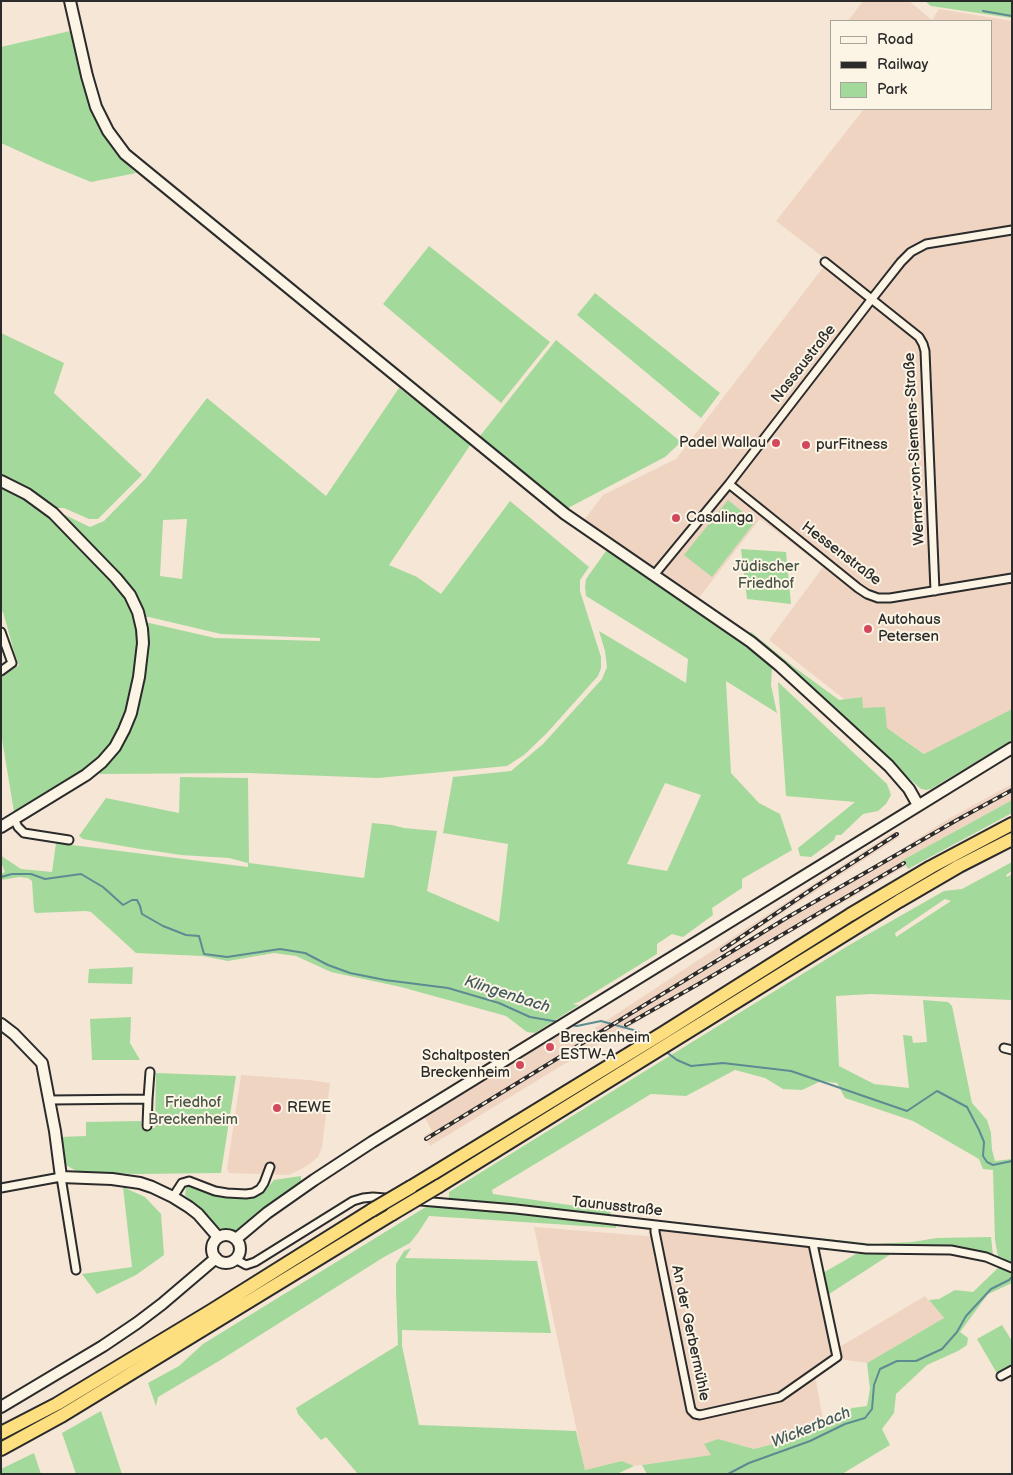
<!DOCTYPE html>
<html>
<head>
<meta charset="utf-8">
<style>
  body { margin:0 }
  #map { position:relative; width:1013px; height:1475px; overflow:hidden; background:#f6e6d5; font-family:"Balsamiq Sans",sans-serif }
  canvas { display:block }
  .frame { position:absolute; inset:0; border:2px solid #2b2b2b; pointer-events:none }
  .legend { position:absolute; left:830px; top:20px; width:162px; height:90px; box-sizing:border-box; background:#fcf5e5; border:1px solid #a8a49b; margin:0; padding:6px 9px; list-style:none; font-size:15px; color:#2b2b2b }
  .legend li { display:flex; align-items:center; gap:10px; height:25px }
  .legend b { width:25px; border:1px solid #a8a49b }
</style>
</head>
<body>
<div id="map">
<canvas width="1013" height="1475"></canvas>
<div class="frame"></div>
<ul class="legend">
<li><b style="height:6px;background:#fcf5e5"></b>Road</li>
<li><b style="height:6px;background:#2b2b2b"></b>Railway</li>
<li><b style="height:14px;background:#a4d99c"></b>Park</li>
</ul>
</div>
<script>
const g = document.querySelector('canvas').getContext('2d');
g.lineJoin = 'round';
function fillPath(path, color) {
  g.fillStyle = color;
  g.fill(path, 'evenodd');
}
function toPath(rows) {
  const path = new Path2D();
  for (const r of rows) {
    if (r.length === 3) {
      path.moveTo(r[0] + r[2], r[1]);
      path.arc(r[0], r[1], r[2], 0, 2 * Math.PI);
      continue;
    }
    path.moveTo(r[0], r[1]);
    for (let i = 2; i < r.length; i += 2) path.lineTo(r[i], r[i + 1]);
  }
  return path;
}
function stroke(path, color, width, dash) {
  g.strokeStyle = color;
  g.lineWidth = width;
  g.lineCap = dash ? 'butt' : 'round';
  g.setLineDash(dash || []);
  g.stroke(path);
}
function write(font, color, halo, rows, align = 'center') {
  g.font = font + ' "Balsamiq Sans",sans-serif';
  g.lineWidth = 4;
  g.setLineDash([]);
  g.textBaseline = 'middle';
  g.strokeStyle = halo;
  g.fillStyle = color;
  for (const [text, x, y, turn = 0] of rows) {
    g.save();
    g.translate(x, y);
    g.rotate((+turn || 0) * Math.PI / 180);
    g.textAlign = isNaN(turn) ? turn : align;
    if (halo) g.strokeText(text, 0, 0);
    g.fillText(text, 0, 0);
    g.restore();
  }
}
fillPath(toPath([
  [863,1,909,1,932,20,939,9,1012,21,1012,709,925,754,887,728,863,708,861,697,844,699,769,640,823,567,760,519,698,599,584,520,603,495,676,459,828,261,776,221,864,109,992,109,992,21,848,21],
  [1012,784,1012,800,903,860,906,866,556,1069,430,1146,424,1136,432,1131,424,1116,562,1030,571,1044,844,864,895,831,899,837,758,929,699,969,699,970,902,849,943,822],
  [241,1075,309,1080,330,1083,322,1147,318,1157,305,1167,289,1175,229,1173,227,1169],
  [534,1227,659,1237,660,1228,811,1246,833,1357,815,1376,823,1420,777,1443,754,1449,718,1439,712,1455,634,1466,622,1461,585,1470],
  [925,1296,944,1318,867,1363,839,1359,838,1348]
]), '#efd4c2');
fillPath(toPath([
  [925,1,1012,1,1012,18,931,6],
  [70,31,83,80,89,106,100,131,119,157,136,173,91,182,45,163,1,143,1,47],
  [429,246,550,342,501,403,383,304],
  [595,293,720,393,701,418,577,315],
  [1,333,64,363,54,393,142,475,98,519,89,519,64,508,55,508,34,492,1,476],
  [556,340,681,442,665,457,568,508,480,436],
  [399,388,471,444,389,565,417,577,441,594,510,501,589,567,580,580,580,591,601,657,601,668,598,676,546,734,524,755,507,766,378,778,248,773,100,774,99,770,127,732,145,622,215,638,320,641,320,638,221,634,149,617,144,617,138,600,119,572,61,517,61,515,65,515,90,527,104,521,146,478,207,398,326,496],
  [187,519,182,579,160,576,163,520],
  [1,486,12,491,51,516,118,586,123,593,134,618,139,646,128,708,120,732,109,745,99,758,86,768,14,812,1,733,1,677,19,665,15,655,3,612,1,611],
  [728,500,755,522,712,577,684,555],
  [741,549,786,552,791,604,747,599],
  [610,550,738,638,772,667,771,685,777,713,726,681,731,773,759,803,780,814,792,850,742,879,742,888,712,908,713,915,683,937,672,934,657,944,657,954,579,1002,572,1004,579,1005,535,1033,527,1032,506,1016,401,987,331,972,296,956,274,953,228,961,202,956,136,953,91,912,86,911,36,913,34,911,32,881,28,878,19,877,1,880,1,874,5,872,1,862,1,854,3,857,21,869,52,872,56,843,248,867,248,863,229,858,181,855,134,848,83,839,79,836,106,798,179,813,180,777,248,778,249,863,364,878,372,823,392,825,404,828,437,831,427,891,499,922,508,844,443,833,453,777,511,771,543,744,602,679,607,667,605,651,599,631,686,683,688,659,586,596,585,587,586,579,606,551],
  [665,783,701,795,667,871,627,864],
  [751,632,794,667,839,700,862,697,863,708,885,707,887,728,924,754,1012,709,1012,740,931,789,926,790,921,789,902,772,884,753,748,634],
  [778,682,887,784,891,795,886,804,878,811,863,814,841,835,836,835,834,840,811,857,800,856,798,848,855,802,786,796],
  [1012,800,1012,813,908,869,903,860],
  [1012,862,1012,871,1006,875,1007,877,1012,874,1012,1000,871,994,836,996,836,1000,839,1066,874,1084,909,1088,903,1035,912,1036,913,1043,927,1042,923,1000,948,1002,952,1006,972,1103,987,1120,991,1133,992,1150,995,1161,1012,1159,1012,1283,988,1294,960,1332,968,1338,967,1345,958,1351,927,1365,896,1394,894,1413,882,1429,890,1445,842,1474,647,1474,642,1465,711,1455,704,1444,718,1439,754,1449,777,1443,823,1420,841,1416,852,1408,867,1406,870,1389,867,1363,944,1318,929,1300,939,1299,955,1290,973,1292,999,1267,1002,1257,998,1257,995,1240,993,1170,983,1169,979,1159,913,1121,845,1098,837,1083,821,1081,802,1090,783,1089,765,1078,735,1070,686,1096,651,1094,492,1190,493,1194,611,1211,610,1216,449,1199,449,1192,851,944,944,891,962,889],
  [945,899,951,901,896,937,895,933],
  [133,967,132,984,88,983,89,969],
  [131,1017,130,1043,140,1060,92,1060,90,1019],
  [156,1073,236,1076,221,1173,135,1174,76,1171,63,1163,59,1137,86,1136,86,1122,141,1121,141,1128,155,1128],
  [301,1176,301,1184,241,1228,230,1232,219,1228,185,1195,186,1188,189,1185,193,1185,207,1191,231,1198,246,1199,257,1196,265,1191,274,1180],
  [123,1187,145,1197,161,1214,164,1255,136,1275,97,1294,82,1274,132,1267],
  [429,1205,616,1223,616,1228,429,1216,418,1233,410,1243,384,1257,219,1361,158,1397,156,1406,148,1383,179,1366,203,1344],
  [991,1237,993,1255,966,1249,946,1247,872,1245,821,1241,819,1238,874,1244,912,1242,937,1238],
  [411,1248,405,1258,537,1261,551,1333,402,1330,402,1346,419,1425,576,1431,585,1470,622,1461,634,1466,617,1474,358,1474,326,1437,321,1440,298,1414,296,1408,398,1345,396,1291,396,1264,404,1251],
  [856,1254,891,1254,826,1296,821,1274],
  [1002,1325,1012,1341,1012,1368,998,1375,977,1339],
  [101,1411,122,1474,76,1474,62,1433],
  [34,1453,41,1474,1,1474,1,1469]
]), '#a4d99c');
stroke(toPath([
  [983,11,1012,16],
  [1,877,12,874,31,874,45,879,81,874,103,887,123,905,132,900,137,900,140,906,142,914,163,926,186,935,199,936,204,954,227,957,280,949,305,953,328,965,350,973,385,980,448,988,499,1003,530,1017,559,1022],
  [571,1025,577,1026,601,1021,637,1031,647,1038],
  [665,1051,677,1060,691,1066,723,1063,791,1071,907,1111,937,1091,967,1107,979,1130,984,1142,983,1156,987,1162,993,1165,1012,1161],
  [728,1474,749,1463,810,1441,845,1424,865,1418,872,1409,874,1385,880,1369,897,1361,916,1361,942,1349,957,1332,966,1316,991,1289,1009,1280,1012,1277]
]), '#5c8c92', 2);
const street = toPath([
  [825,262,919,337,923,344,925,351,935,591],
  [729,484,858,588,867,594,878,598,890,598,1012,578],
  [654,575,729,484,871,300,901,262,911,252,926,244,1012,230],
  [1,632,12,663,1,671],
  [14,819,18,827,24,833,69,840],
  [1004,1048,1012,1050],
  [49,1100,148,1099,150,1072],
  [147,1126,148,1099],
  [1,1188,61,1177,76,1270],
  [173,1197,182,1183,189,1181,215,1191,227,1193,246,1194,253,1193,260,1189,264,1183,270,1167],
  [655,1225,655,1232,691,1410,695,1414,700,1415,780,1397,837,1357,813,1244],
  [235,1259,246,1265,255,1262,353,1201,363,1198,373,1197,516,1209,866,1249,951,1250,986,1257,1012,1268],
  [1001,1376,1012,1370]
]);
const secondary = toPath([
  [70,1,87,76,96,107,108,131,125,154,565,514,751,642,780,666,889,766,909,789,918,805],
  [1,481,27,494,53,513,116,578,130,595,138,612,142,629,143,643,139,677,131,713,124,730,115,747,102,762,86,775,1,827],
  [1,1024,14,1034,42,1063,55,1131,61,1177,112,1179,140,1183,152,1187,173,1197,189,1207,198,1214,218,1237],
  [226,1249,14],
  [236,1239,267,1213,314,1180,372,1142,1012,748],
  [1,1407,103,1346,137,1323,162,1304,216,1258]
]);
const highway = toPath([
  [439,1186,899,901,959,866,1012,839],
  [411,1187,663,1033,850,915,931,867,1012,824],
  [1,1433,57,1404,211,1311,372,1210],
  [1,1449,63,1415,392,1214]
]);
stroke(street, '#2b2b2b', 11);
stroke(secondary, '#2b2b2b', 14);
stroke(highway, '#2b2b2b', 16);
stroke(street, '#fcf5e5', 7);
stroke(secondary, '#fcf5e5', 10);
stroke(highway, '#fddf80', 12);
const rail = toPath([
  [722,950,815,887,897,834],
  [626,1025,695,986,904,863],
  [426,1139,788,917,957,820,1012,790]
]);
stroke(rail, '#2b2b2b', 4);
stroke(rail, '#fcf5e5', 2, [5.5]);
const highwayBridge = toPath([
  [372,1210,411,1187],
  [392,1214,439,1186]
]);
stroke(highwayBridge, '#2b2b2b', 16, []);
stroke(highwayBridge, '#fddf80', 12);
for (const [x, y, r, color] of [
  [776,443,5,"#d1495b"],
  [806,445,5,"#d1495b"],
  [676,518,5,"#d1495b"],
  [868,629,5,"#d1495b"],
  [550,1047,5,"#d1495b"],
  [520,1065,5,"#d1495b"],
  [277,1108,5,"#d1495b"]
]) {
  const dot = new Path2D();
  dot.arc(x, y, r, 0, 2 * Math.PI);
  g.fillStyle = color;
  g.fill(dot);
  stroke(dot, '#fcf5e5', 2);
}
write('15px', '#2b2b2b', '#fcf5e5', [
  ["Nassaustraße",804,364,-52],
  ["Werner-von-Siemens-Straße",915,449,-93],
  ["Hessenstraße",841,554,37],
  ["Taunusstraße",617,1207,6],
  ["An der Gerbermühle",690,1333,78]
]);
write('15px', '#2b2b2b', '#fcf5e5', [
  ["Padel Wallau",766,443,"right"],
  ["purFitness",816,445],
  ["Casalinga",686,518],
  ["Autohaus",878,620],
  ["Petersen",878,637],
  ["Breckenheim",560,1038],
  ["ESTW-A",560,1055],
  ["Schaltposten",510,1056,"right"],
  ["Breckenheim",510,1073,"right"],
  ["REWE",287,1108]
], 'left');
write('15px', '#495647', '#fcf5e5', [
  ["Jüdischer",766,567],
  ["Friedhof",766,584],
  ["Friedhof",193,1103],
  ["Breckenheim",193,1120]
]);
write('italic 16px', '#435b5e', '#fcf5e5', [
  ["Klingenbach",507,995,18],
  ["Wickerbach",811,1428,-22]
]);
</script>
</body>
</html>
